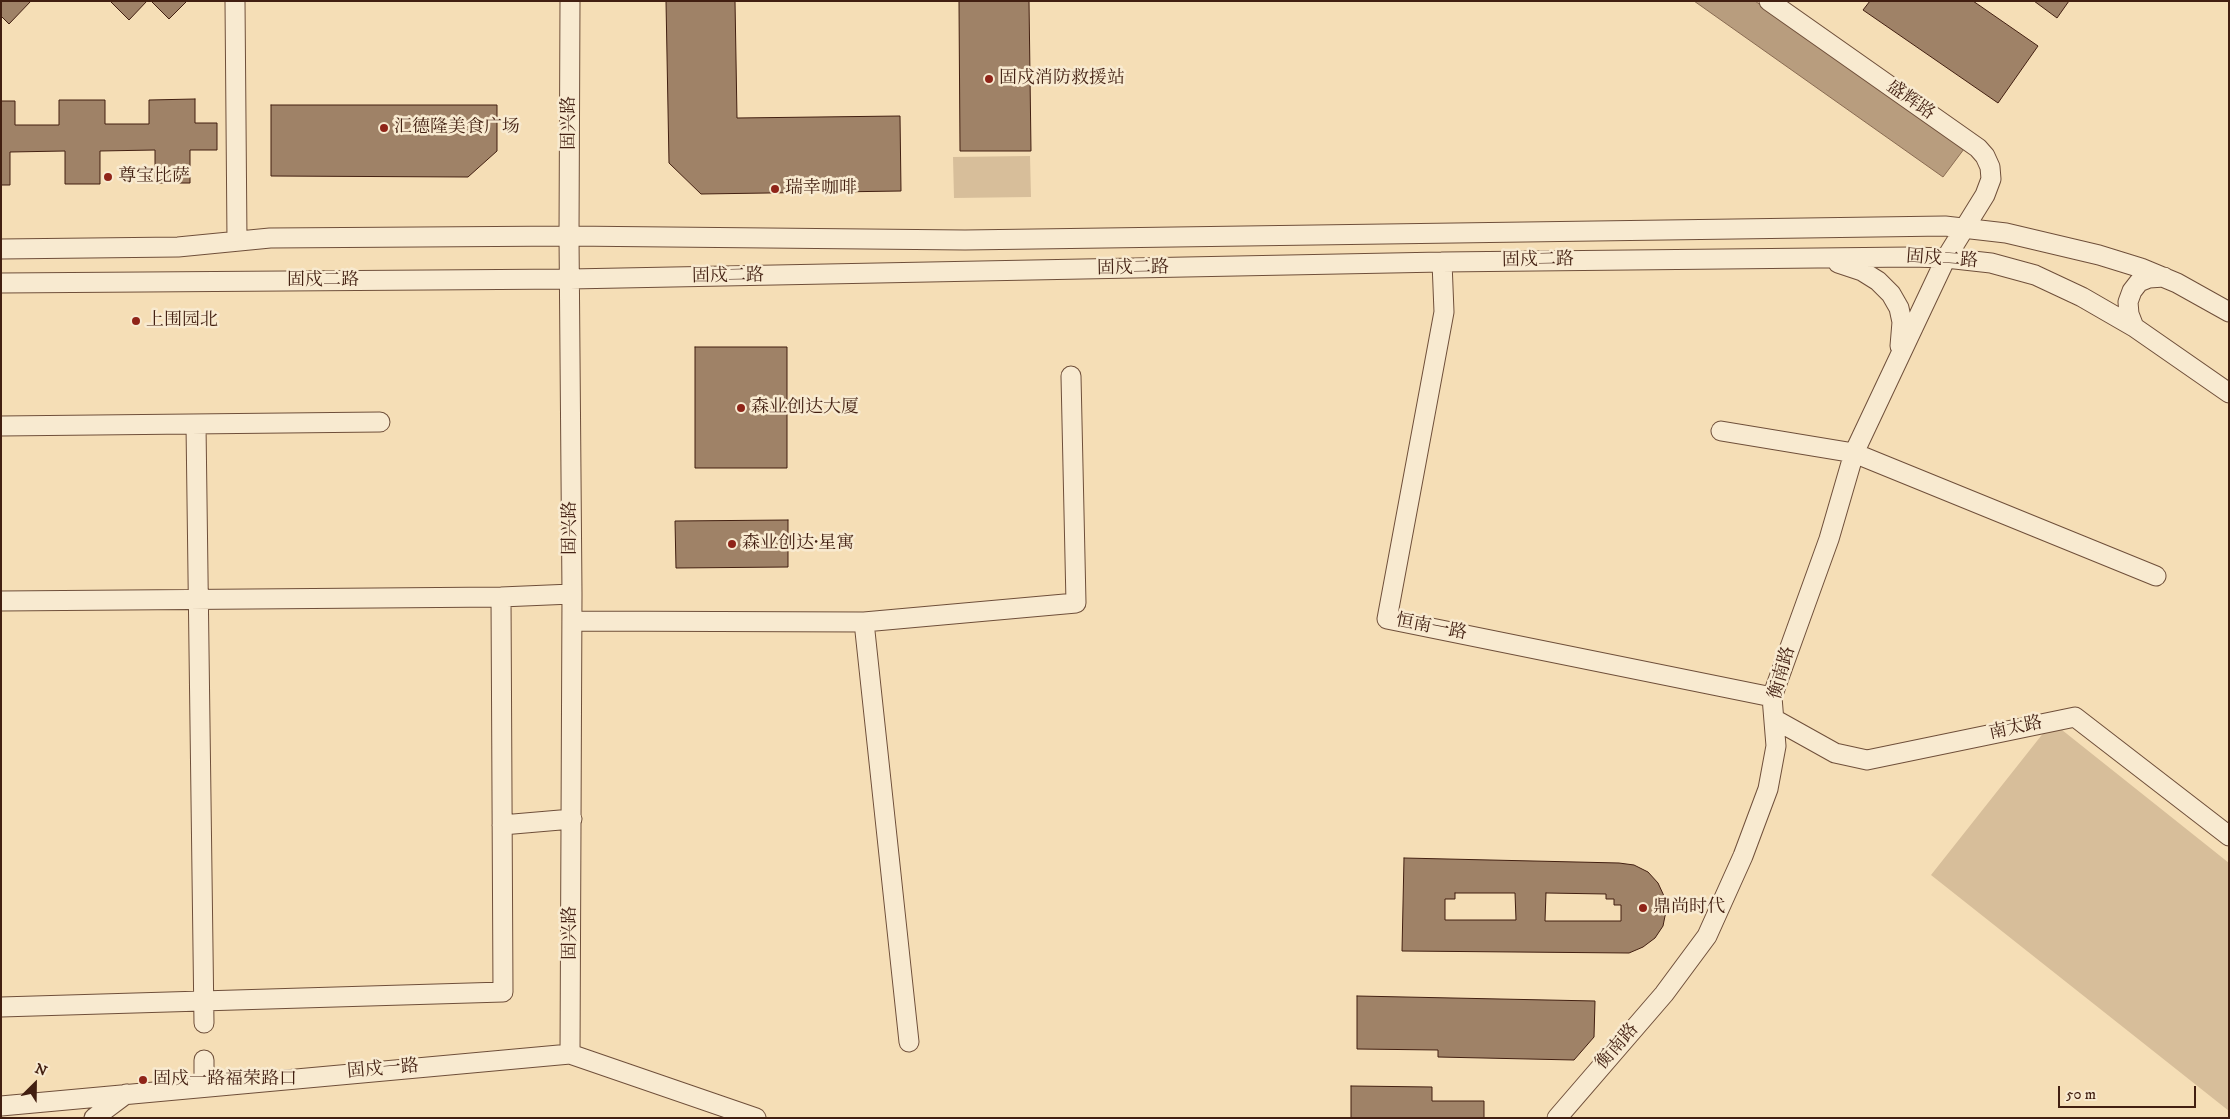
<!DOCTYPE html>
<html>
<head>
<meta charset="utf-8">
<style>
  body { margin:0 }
  #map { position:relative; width:2230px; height:1119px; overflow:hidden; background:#f5deb6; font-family:"IM FELL DW Pica",serif }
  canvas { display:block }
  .frame { position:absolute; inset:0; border:2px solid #421f11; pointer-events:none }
  .north { position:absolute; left:10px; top:1059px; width:50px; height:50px; -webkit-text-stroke:4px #f8ead0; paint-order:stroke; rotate:23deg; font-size:14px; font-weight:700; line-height:20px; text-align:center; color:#421f11 }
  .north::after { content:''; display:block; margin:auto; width:18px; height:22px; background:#421f11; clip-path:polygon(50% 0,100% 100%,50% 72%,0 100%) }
  .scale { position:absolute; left:2058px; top:1086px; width:138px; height:22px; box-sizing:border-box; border:2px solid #421f11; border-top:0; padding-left:6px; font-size:15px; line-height:18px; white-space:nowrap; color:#421f11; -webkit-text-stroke:4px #f8ead0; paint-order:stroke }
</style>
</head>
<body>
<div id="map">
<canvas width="2230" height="1119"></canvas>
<div class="frame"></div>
<div class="north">N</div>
<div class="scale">50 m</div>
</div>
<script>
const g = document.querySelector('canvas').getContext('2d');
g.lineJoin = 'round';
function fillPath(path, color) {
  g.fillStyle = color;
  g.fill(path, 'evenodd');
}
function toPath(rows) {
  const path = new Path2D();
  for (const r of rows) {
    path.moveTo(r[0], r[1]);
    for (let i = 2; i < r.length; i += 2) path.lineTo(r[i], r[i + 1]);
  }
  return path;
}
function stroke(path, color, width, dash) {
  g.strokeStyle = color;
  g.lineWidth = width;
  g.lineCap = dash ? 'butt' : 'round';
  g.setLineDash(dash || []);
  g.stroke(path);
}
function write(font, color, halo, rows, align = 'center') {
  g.font = font + ' "IM FELL DW Pica","Noto Serif SC",serif';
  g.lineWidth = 5;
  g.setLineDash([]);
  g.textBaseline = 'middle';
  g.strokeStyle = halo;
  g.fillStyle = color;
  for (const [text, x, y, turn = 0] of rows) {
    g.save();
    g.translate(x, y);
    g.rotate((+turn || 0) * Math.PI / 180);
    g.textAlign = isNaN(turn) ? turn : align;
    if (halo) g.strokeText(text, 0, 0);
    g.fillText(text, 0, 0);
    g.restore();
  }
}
fillPath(toPath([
  [1030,156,1031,197,954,198,953,157],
  [2052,722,2229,863,2229,1111,1931,875]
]), '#d7be9a');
const water = toPath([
  [1694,1,1755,1,1964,149,1943,177,1694,1]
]);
fillPath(water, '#b89d7e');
stroke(water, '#896b52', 1);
const building = toPath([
  [1,1,31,1,9,24,1,16,1,1],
  [110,1,147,1,129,20,110,1],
  [151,1,187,1,169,19,151,1],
  [666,1,735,1,737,118,900,116,901,191,701,194,669,163,666,1],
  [959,1,1029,1,1031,151,960,151,959,1],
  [1870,1,1973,1,2038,46,1998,103,1863,10,1870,1],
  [2034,1,2069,1,2057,18,2034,1],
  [195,99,195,123,217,123,217,150,190,150,190,183,155,183,155,150,100,151,100,184,65,184,65,151,10,152,10,185,1,185,1,101,15,101,15,125,59,125,59,100,105,100,105,124,149,124,149,100,195,99],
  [271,105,497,105,497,151,468,177,271,176,271,105],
  [695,347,787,347,787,468,695,468,695,347],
  [788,520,788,567,676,568,675,521,788,520],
  [1404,858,1619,863,1634,865,1648,872,1658,883,1664,896,1666,911,1663,926,1655,938,1643,947,1629,953,1402,951,1404,858],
  [1455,893,1515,893,1516,920,1445,920,1445,899,1455,899,1455,893],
  [1546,893,1606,894,1606,899,1614,899,1614,905,1621,905,1621,921,1545,921,1546,893],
  [1357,996,1595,1001,1594,1037,1574,1060,1438,1057,1438,1050,1357,1049,1357,996],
  [1351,1086,1432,1087,1432,1101,1484,1101,1484,1118,1351,1118,1351,1086]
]);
fillPath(building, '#9f8267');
stroke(building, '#421f11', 1);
const minor = toPath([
  [235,1,237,241],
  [1,249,178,247,270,238,569,236,965,240,1945,226,2006,233,2099,255,2141,268,2177,283,2229,312],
  [1442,262,1444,312,1387,619,1772,697],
  [1838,263,1862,271,1878,281,1891,294,1899,308,1902,322,1900,346],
  [1,283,570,279,1442,262,1911,257,1946,258,1991,263,2035,275,2082,297,2134,327,2229,393],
  [2134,327,2129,314,2128,302,2132,291,2139,282,2149,278,2164,277],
  [196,425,204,1023],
  [1,426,380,422],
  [1721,431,1854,453,2156,576],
  [1,601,501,597,572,594],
  [572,621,864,622,1076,603,1071,376],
  [864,622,909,1042],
  [1774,719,1835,753,1867,760,2075,717,2229,836],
  [502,825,572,819],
  [1,1007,503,992,501,597],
  [570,1054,572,594,569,236,570,1],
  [204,1060,204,1086],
  [1,1106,570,1054,756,1118],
  [94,1118,126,1094],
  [1557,1118,1664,994,1707,936,1743,856,1768,789,1776,746,1772,697,1829,539,1854,453,1946,258,1985,195,1991,179,1990,167,1985,156,1978,148,1769,1]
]);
stroke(minor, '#6f4f3a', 21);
stroke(minor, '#f8ead0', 19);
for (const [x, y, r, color] of [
  [989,79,5,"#8f2418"],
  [384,128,5,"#8f2418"],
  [108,177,5,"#8f2418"],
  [775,189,5,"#8f2418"],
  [136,321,5,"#8f2418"],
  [741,408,5,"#8f2418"],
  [732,544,5,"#8f2418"],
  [1643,908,5,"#8f2418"],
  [143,1080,5,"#8f2418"]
]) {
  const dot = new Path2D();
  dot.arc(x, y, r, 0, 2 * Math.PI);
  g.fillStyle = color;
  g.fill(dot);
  stroke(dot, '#f8ead0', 2);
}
write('18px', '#421f11', '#f8ead0', [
  ["固戍消防救援站",999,79],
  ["汇德隆美食广场",394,128],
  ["尊宝比萨",118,177],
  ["瑞幸咖啡",785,189],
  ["上围园北",146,321],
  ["森业创达大厦",751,408],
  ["森业创达·星寓",742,544],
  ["鼎尚时代",1653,908],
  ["固戍一路福荣路口",153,1080]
], 'left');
write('18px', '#421f11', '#f8ead0', [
  ["盛辉路",1910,101,35],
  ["固兴路",570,123,-90],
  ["固戍二路",1942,260,4],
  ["固戍二路",1538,261,-1],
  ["固戍二路",1133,269,-1],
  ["固戍二路",728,277,-1],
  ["固戍二路",323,281],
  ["固兴路",571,528,-90],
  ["恒南一路",1431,628,11],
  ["衡南路",1783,673,-74],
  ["南太路",2016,729,-12],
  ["固兴路",571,933,-90],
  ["衡南路",1618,1047,-49],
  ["固戍一路",383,1070,-5]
]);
</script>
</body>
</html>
